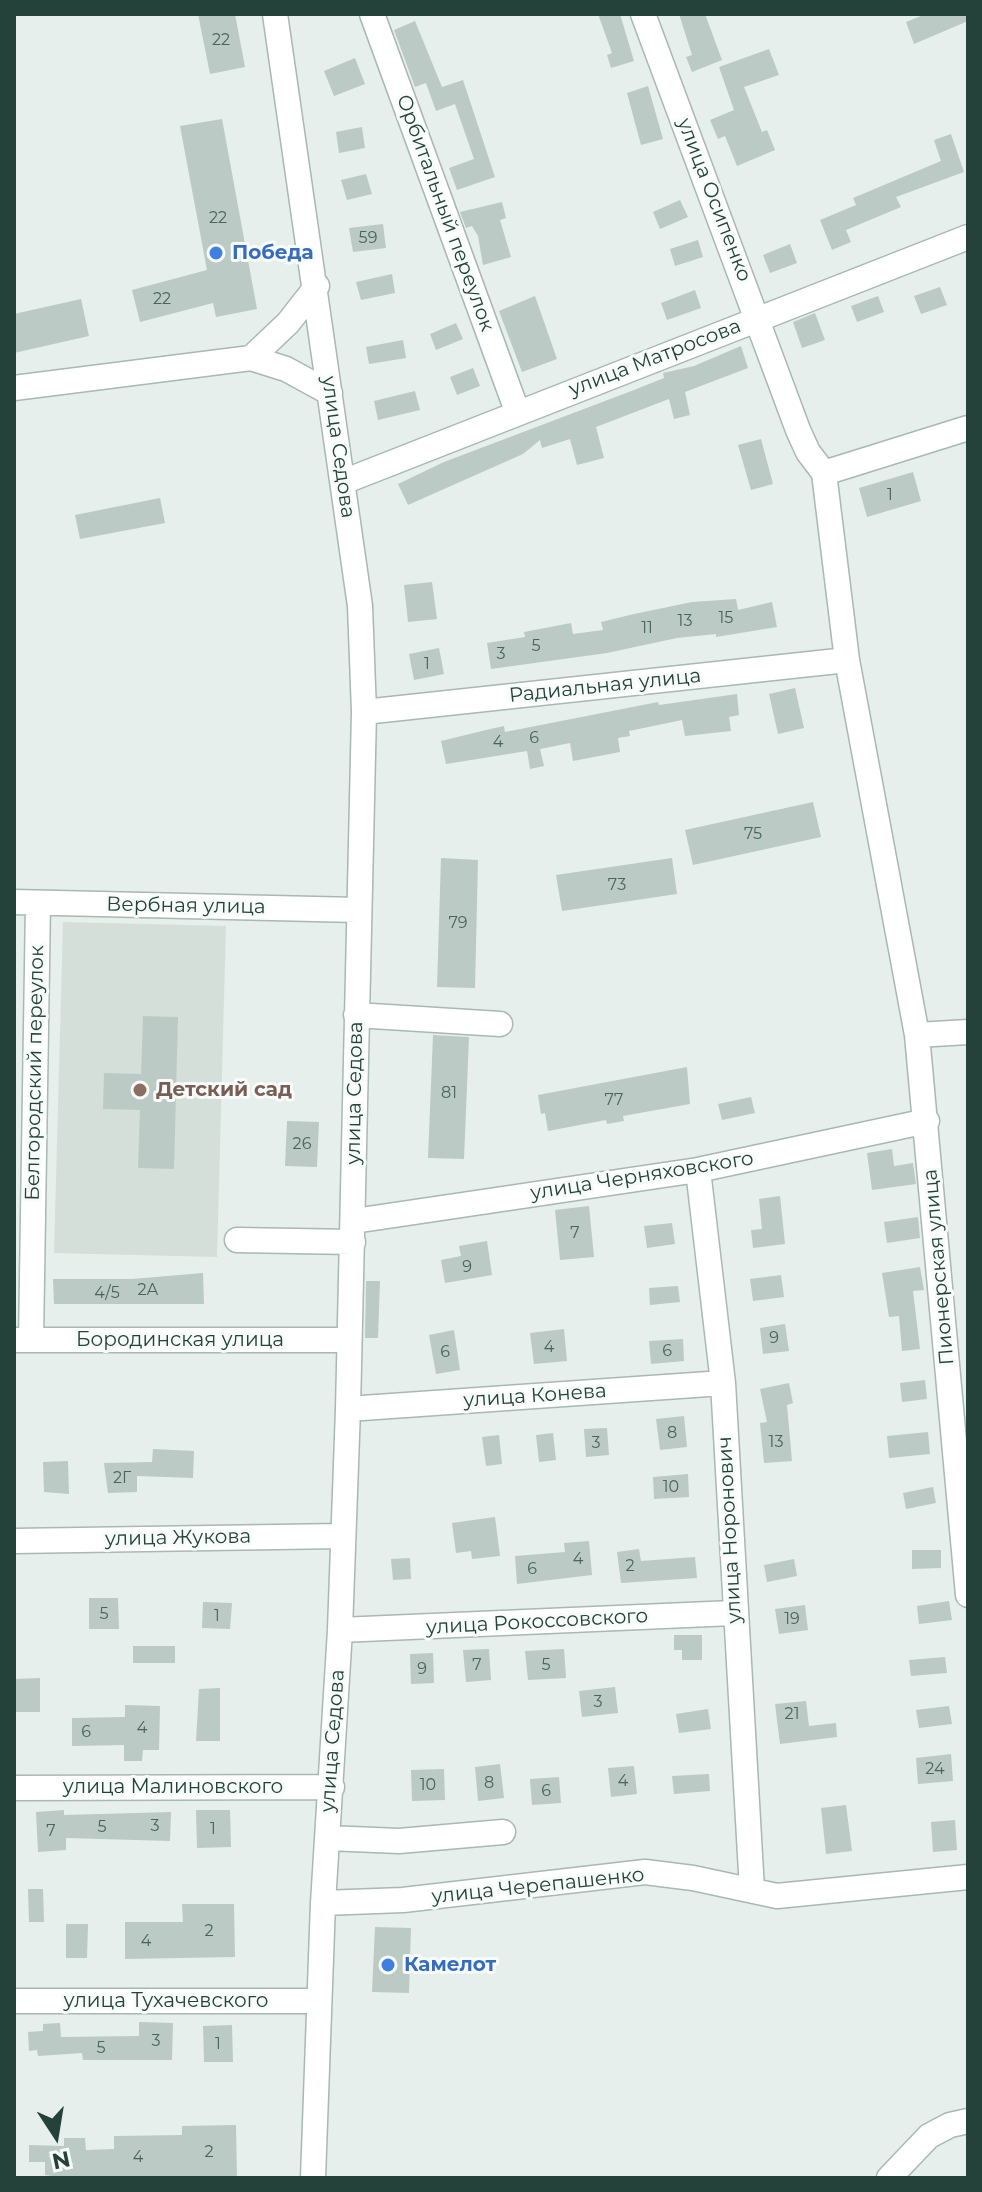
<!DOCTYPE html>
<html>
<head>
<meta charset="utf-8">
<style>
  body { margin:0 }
  #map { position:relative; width:982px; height:2192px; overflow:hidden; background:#e6efeb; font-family:Montserrat,sans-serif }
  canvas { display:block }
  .frame { position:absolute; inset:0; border:16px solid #24423a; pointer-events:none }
  .north { position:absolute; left:16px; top:2096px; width:80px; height:80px; -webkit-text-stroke:6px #f7fbf9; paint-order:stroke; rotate:168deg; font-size:22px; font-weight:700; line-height:32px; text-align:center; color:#24423a }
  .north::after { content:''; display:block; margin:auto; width:28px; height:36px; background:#24423a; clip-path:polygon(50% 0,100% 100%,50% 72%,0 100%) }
</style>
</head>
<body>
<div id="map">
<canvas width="982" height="2192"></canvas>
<div class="frame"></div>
<div class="north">N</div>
</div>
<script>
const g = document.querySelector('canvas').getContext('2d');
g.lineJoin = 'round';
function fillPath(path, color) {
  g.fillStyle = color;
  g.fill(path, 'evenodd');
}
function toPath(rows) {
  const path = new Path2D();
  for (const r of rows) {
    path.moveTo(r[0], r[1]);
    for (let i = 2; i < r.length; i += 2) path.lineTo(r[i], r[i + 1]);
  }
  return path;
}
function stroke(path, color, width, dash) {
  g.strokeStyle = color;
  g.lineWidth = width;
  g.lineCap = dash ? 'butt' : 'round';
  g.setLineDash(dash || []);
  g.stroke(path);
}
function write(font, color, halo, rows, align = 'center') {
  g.font = font + ' Montserrat,sans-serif';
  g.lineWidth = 6;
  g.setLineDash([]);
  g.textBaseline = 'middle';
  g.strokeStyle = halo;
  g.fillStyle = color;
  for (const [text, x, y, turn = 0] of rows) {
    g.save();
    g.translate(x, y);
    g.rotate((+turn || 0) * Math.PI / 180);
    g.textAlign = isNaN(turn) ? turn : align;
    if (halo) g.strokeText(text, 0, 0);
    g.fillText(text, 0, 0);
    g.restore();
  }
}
fillPath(toPath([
  [63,922,226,926,217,1257,54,1253]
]), '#d4dfda');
fillPath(toPath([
  [198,14,235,14,245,67,210,74],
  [598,14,620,14,634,61,611,68,607,55,612,53],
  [679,14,705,14,722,60,692,72,686,57,692,55],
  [926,14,968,14,968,21,914,44,906,22],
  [415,21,442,87,463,80,495,177,457,190,449,168,474,159,455,104,436,111,426,83,415,87,394,30],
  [769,49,779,75,744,87,762,132,767,130,775,150,737,166,725,136,718,139,710,120,734,110,719,67],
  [355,58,365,84,334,96,324,71],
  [648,86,663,139,641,145,627,93],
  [222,119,257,309,216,317,213,303,140,322,132,290,207,270,180,126],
  [362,127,365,148,339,153,336,132],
  [951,134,964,172,896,197,901,207,846,230,851,242,832,250,820,220,856,205,853,198,941,161,934,140],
  [366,174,372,194,347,200,341,180],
  [680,200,688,217,660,229,653,212],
  [502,202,506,218,500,220,511,257,483,265,478,236,472,226,466,228,460,212],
  [383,224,386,248,353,252,349,228],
  [698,240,703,257,675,266,670,249],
  [790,244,797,263,770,273,763,255],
  [392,274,395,293,361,300,356,282],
  [940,287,947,305,921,314,914,296],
  [695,290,701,308,667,320,661,303],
  [535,296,557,359,522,372,499,311],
  [878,296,884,312,857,322,851,306],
  [81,299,89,336,14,353,14,314],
  [815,313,825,340,802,348,793,322],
  [456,323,463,339,436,350,430,334],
  [403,340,406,358,369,364,366,347],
  [741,346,748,368,685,392,690,415,674,419,669,399,596,427,604,458,577,465,570,439,542,448,540,440,523,454,408,505,398,484,444,462,634,390,664,378,663,373,694,366],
  [473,368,480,386,457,395,450,377],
  [415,391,420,410,378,420,374,401],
  [761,439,773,484,751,490,738,445],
  [913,472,921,501,867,517,859,488],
  [160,498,165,523,80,539,75,515],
  [432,582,437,619,408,622,404,585],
  [736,599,738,610,772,602,777,627,716,637,716,634,677,638,607,653,491,669,487,643,525,637,524,632,571,623,573,634,603,630,601,622,634,614,692,602],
  [439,648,444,674,414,680,409,654],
  [795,688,804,728,778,734,769,694],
  [737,694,739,715,729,717,731,731,685,736,682,720,629,731,630,736,618,738,620,752,573,761,570,743,540,749,544,766,530,769,527,751,446,764,441,741,486,730,504,726,505,732,658,702,659,705],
  [813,802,821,837,693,865,685,830],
  [441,858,478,860,475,988,437,987],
  [672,858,677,894,562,911,556,875],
  [143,1016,178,1017,174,1169,138,1168,140,1110,103,1109,104,1073,141,1074],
  [433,1035,469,1037,464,1159,428,1158],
  [687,1067,690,1104,623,1116,624,1121,607,1124,606,1120,548,1131,545,1113,541,1114,538,1095],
  [751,1097,755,1113,722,1120,718,1104],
  [287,1121,319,1122,317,1167,285,1166],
  [892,1149,894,1166,913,1163,916,1184,872,1190,867,1153],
  [780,1196,785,1244,753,1248,751,1230,762,1229,759,1199],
  [589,1206,594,1257,560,1260,555,1210],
  [918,1217,920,1238,887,1243,884,1222],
  [672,1223,675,1244,647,1248,644,1226],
  [487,1241,492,1275,445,1283,441,1260,461,1256,459,1246],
  [920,1267,924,1290,913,1291,920,1349,902,1351,899,1316,889,1317,882,1273],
  [203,1273,204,1304,54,1304,53,1279,132,1279],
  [781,1275,784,1297,753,1301,750,1279],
  [366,1281,380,1281,378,1338,365,1338],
  [678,1286,680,1302,650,1305,649,1288],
  [785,1324,789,1351,763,1354,760,1328],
  [564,1329,567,1361,534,1364,530,1333],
  [454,1330,460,1370,436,1374,429,1335],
  [683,1339,684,1361,651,1364,649,1341],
  [925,1380,927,1399,902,1402,900,1383],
  [789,1383,793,1403,787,1405,792,1461,764,1463,760,1423,767,1422,760,1389],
  [684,1416,687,1447,660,1450,656,1419],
  [607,1428,609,1455,586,1457,584,1429],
  [928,1432,930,1454,889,1458,887,1436],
  [553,1433,556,1460,539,1462,536,1435],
  [499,1435,502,1464,486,1466,482,1437],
  [153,1449,194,1451,193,1478,137,1476,137,1492,108,1493,104,1463,152,1462],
  [68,1461,69,1494,44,1492,43,1462],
  [688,1474,689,1497,654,1499,653,1477],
  [933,1487,936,1503,906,1509,903,1493],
  [495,1517,500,1556,472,1559,471,1551,456,1553,452,1523],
  [589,1541,592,1575,517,1584,515,1556,565,1552,564,1543],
  [639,1549,641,1561,695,1557,697,1578,621,1583,617,1552],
  [912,1550,941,1550,941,1568,912,1569],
  [410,1558,411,1579,393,1580,391,1559],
  [794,1559,797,1576,767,1582,764,1565],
  [89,1598,118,1598,119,1629,89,1629],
  [949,1601,952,1620,919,1624,917,1606],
  [203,1602,232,1603,230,1629,202,1628],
  [805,1605,808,1630,779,1634,775,1609],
  [674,1635,702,1635,702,1660,682,1660,682,1650,674,1650],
  [133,1646,175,1646,175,1663,133,1663],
  [489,1649,491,1680,466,1682,463,1650],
  [564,1649,566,1678,528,1680,525,1651],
  [433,1653,434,1683,411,1684,410,1654],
  [945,1657,947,1673,911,1676,909,1660],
  [40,1678,40,1712,14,1712,14,1679],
  [615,1687,618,1713,582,1717,579,1691],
  [220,1688,220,1741,196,1741,199,1689],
  [806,1701,809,1726,836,1723,837,1737,780,1744,775,1704],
  [125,1705,160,1706,159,1750,143,1750,142,1761,124,1761,124,1745,72,1746,72,1718,125,1717],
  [949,1706,952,1724,919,1728,916,1710],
  [708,1709,711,1729,679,1733,676,1714],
  [951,1754,953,1781,918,1784,916,1758],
  [500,1764,504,1798,478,1801,475,1767],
  [634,1766,637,1794,611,1797,608,1768],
  [444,1769,445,1800,412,1801,411,1770],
  [709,1774,710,1791,674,1794,672,1776],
  [559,1777,561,1803,532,1805,530,1779],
  [846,1805,852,1851,826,1854,821,1808],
  [64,1810,64,1815,171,1812,170,1841,66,1838,66,1850,38,1852,36,1812],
  [196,1810,230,1810,231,1847,197,1848],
  [955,1820,957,1850,933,1852,931,1822],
  [28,1889,43,1889,44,1922,29,1922],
  [182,1904,234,1904,235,1957,125,1959,125,1922,183,1922],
  [66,1924,88,1924,87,1958,66,1958],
  [375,1927,411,1928,409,1993,372,1992],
  [139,2022,173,2023,172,2060,83,2060,82,2053,38,2056,37,2050,29,2051,28,2032,43,2031,43,2024,60,2023,61,2037,139,2036],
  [232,2025,233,2062,204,2062,203,2026],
  [236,2125,237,2178,65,2178,45,2175,45,2162,29,2162,29,2145,64,2146,64,2138,85,2138,86,2150,114,2149,114,2136,182,2135,182,2126]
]), '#bbcac4');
const minor = toPath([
  [275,14,360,606,364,712,348,1409,340,1630,323,1903,313,2178],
  [372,14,517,411],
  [643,14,798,430,808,452,824,473],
  [251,358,288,323,317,286],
  [14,388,251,358,286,369,330,393],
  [824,473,847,660,917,1035,968,1595],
  [824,473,968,428],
  [343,482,968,237],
  [364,712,847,660],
  [14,902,358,910],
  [356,1015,500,1024],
  [917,1035,968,1032],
  [698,1170,723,1383,752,1890],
  [354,1221,698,1170,927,1121],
  [237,1240,353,1242],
  [17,1340,347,1340],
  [31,1340,38,903],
  [348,1409,723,1383],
  [14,1541,341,1536],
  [340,1630,733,1613],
  [14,1788,332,1787],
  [327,1838,399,1841,503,1832],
  [323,1903,403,1900,645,1872,693,1878,777,1896,968,1877],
  [14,2001,319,2001],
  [889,2178,929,2136,950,2125,968,2121]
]);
stroke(minor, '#a8b8b2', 27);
stroke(minor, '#fff', 24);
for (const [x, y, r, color] of [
  [216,253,8,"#3f7fe0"],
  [140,1090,8,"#8d6e63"],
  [388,1965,8,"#3f7fe0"]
]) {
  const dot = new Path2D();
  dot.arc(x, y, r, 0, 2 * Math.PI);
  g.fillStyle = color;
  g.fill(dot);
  stroke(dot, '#f7fbf9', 3);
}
write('16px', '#4a645c', null, [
  ["22",221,40],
  ["22",218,218],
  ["59",368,238],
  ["22",162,299],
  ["1",890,495],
  ["15",726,618],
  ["13",685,621],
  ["11",647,628],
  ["5",536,646],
  ["3",501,654],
  ["1",427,664],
  ["6",534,738],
  ["4",498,742],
  ["75",753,834],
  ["73",617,885],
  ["79",458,923],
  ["81",449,1093],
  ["77",614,1100],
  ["26",302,1144],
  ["7",575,1233],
  ["9",467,1267],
  ["2А",148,1290],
  ["4/5",107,1293],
  ["9",774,1338],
  ["4",549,1347],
  ["6",667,1351],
  ["6",445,1352],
  ["8",672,1433],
  ["13",776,1442],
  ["3",596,1443],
  ["2Г",122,1478],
  ["10",671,1487],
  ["4",578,1559],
  ["2",630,1566],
  ["6",532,1569],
  ["5",104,1614],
  ["1",217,1616],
  ["19",792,1619],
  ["7",477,1665],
  ["5",546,1665],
  ["9",422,1669],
  ["3",598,1702],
  ["21",792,1714],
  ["4",142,1728],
  ["6",86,1732],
  ["24",935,1769],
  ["4",623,1781],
  ["8",489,1783],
  ["10",428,1785],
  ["6",546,1791],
  ["3",155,1826],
  ["5",102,1827],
  ["1",213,1829],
  ["7",51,1831],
  ["2",209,1931],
  ["4",146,1941],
  ["3",156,2041],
  ["1",218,2044],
  ["5",101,2048],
  ["2",209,2152],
  ["4",138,2157]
]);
write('20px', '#24423a', '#f7fbf9', [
  ["улица Осипенко",714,200,69],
  ["Орбитальный переулок",445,213,70],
  ["улица Матросова",655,358,-21],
  ["улица Седова",338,447,82],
  ["Радиальная улица",605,686,-6],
  ["Вербная улица",186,906,1],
  ["Белгородский переулок",35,1073,-89],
  ["улица Седова",355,1093,-89],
  ["улица Черняховского",642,1176,-9],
  ["Пионерская улица",939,1267,-95],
  ["Бородинская улица",180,1340],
  ["улица Конева",535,1396,-4],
  ["улица Норонович",730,1530,-93],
  ["улица Жукова",178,1538,-1],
  ["улица Рокоссовского",537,1622,-3],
  ["улица Седова",333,1741,-86],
  ["улица Малиновского",173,1787],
  ["улица Черепашенко",538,1886,-6],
  ["улица Тухачевского",166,2001]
]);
write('bold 20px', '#366cbe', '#f7fbf9', [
  ["Победа",232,253],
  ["Камелот",404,1965]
], 'left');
write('bold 20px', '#785e54', '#f7fbf9', [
  ["Детский сад",156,1090]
], 'left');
</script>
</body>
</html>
